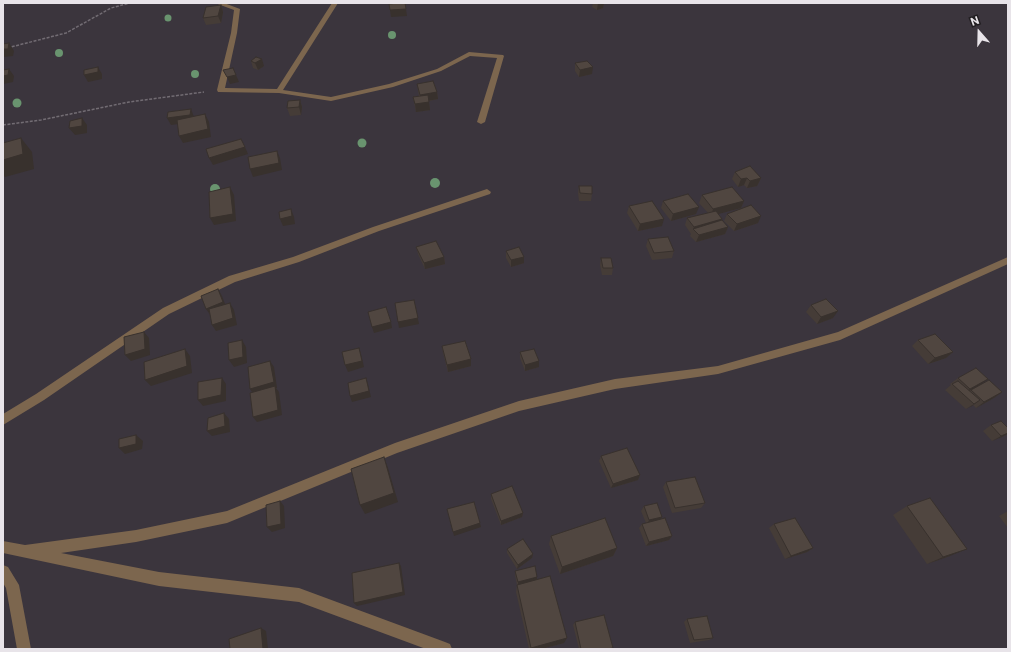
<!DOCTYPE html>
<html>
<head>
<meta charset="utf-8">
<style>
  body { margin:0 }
  #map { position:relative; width:1011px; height:652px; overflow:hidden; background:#3b353d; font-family:Commissioner,sans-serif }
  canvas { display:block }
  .frame { position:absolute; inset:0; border:4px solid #e8e4e9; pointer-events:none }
  .north { position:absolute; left:959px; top:12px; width:40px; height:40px; -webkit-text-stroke:3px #211e21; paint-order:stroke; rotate:340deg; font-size:11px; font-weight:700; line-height:16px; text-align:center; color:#e8e4e9 }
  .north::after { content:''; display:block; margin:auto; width:14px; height:18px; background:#e8e4e9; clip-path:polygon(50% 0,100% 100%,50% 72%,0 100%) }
</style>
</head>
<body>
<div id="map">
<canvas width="1011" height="652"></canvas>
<div class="frame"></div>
<div class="north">N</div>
</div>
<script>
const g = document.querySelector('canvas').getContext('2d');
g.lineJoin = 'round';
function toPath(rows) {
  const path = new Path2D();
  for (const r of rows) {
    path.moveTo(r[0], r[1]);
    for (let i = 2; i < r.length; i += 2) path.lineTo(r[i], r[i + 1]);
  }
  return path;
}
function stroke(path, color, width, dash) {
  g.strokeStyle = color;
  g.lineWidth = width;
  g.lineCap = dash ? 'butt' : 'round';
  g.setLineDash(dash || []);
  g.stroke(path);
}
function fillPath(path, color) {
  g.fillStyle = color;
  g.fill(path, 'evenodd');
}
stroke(toPath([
  [3,49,66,33,111,8,130,3],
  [3,125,41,120,129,102,204,92]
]), '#726c73', 1.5, [3, 1.5]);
fillPath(toPath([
  [215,3,224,3,240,9,237,33,225,88,277,89,332,3,338,3,283,90,331,97,389,84,437,69,469,52,503,55,504,56,485,122,481,124,477,122,497,58,470,56,441,71,393,87,331,101,279,93,218,92,217,90,231,33,234,10,215,3],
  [487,189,491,192,490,194,379,231,299,262,235,282,169,314,44,400,3,425,3,414,36,394,163,308,229,276,293,257,373,227,487,189],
  [1008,257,1008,264,840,340,718,374,615,389,519,411,397,453,227,523,136,542,61,553,159,572,299,588,445,642,450,644,452,649,426,649,299,602,159,586,3,553,3,541,25,545,136,530,227,511,395,443,519,401,615,379,718,366,838,332,1008,257],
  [3,565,8,567,19,585,31,649,17,649,6,588,3,583,3,565]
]), '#7c664e');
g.fillStyle = '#69946f';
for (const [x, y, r] of [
  [168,18,3.5],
  [392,35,4],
  [59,53,4],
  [195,74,4],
  [17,103,4.5],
  [362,143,4.5],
  [435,183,5],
  [215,189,5]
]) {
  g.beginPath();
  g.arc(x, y, r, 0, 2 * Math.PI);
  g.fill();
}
fillPath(toPath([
  [593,3,604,3,603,8,597,10,592,7],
  [221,5,223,12,221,23,206,25,203,18],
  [251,61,264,66,258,70,253,68],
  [575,63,592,74,579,77,575,71],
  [417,84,437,92,438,99,429,101,430,110,416,112,413,97,419,96,418,91],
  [300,100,302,107,301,115,290,116,287,108],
  [735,172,761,178,757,186,747,188,744,185,738,187,732,179],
  [579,186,592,194,591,201,579,201,578,193],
  [702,195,744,201,741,208,718,214,722,219,721,221,728,227,725,234,696,242,690,236,691,234,685,225,687,218,708,213,699,203],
  [663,201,696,214,671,221,661,208],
  [629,206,662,226,638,231,627,213],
  [727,214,758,223,734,231,724,221],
  [648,239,674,251,672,258,652,260,646,246],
  [416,247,444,257,445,264,425,269,418,254],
  [506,251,524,257,524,263,511,267,506,258],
  [601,258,613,268,612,275,602,275,600,265],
  [811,305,833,318,817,324,806,312],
  [918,340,953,352,946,358,928,364,912,346],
  [442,346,471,359,471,366,448,372,443,353],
  [520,352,539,367,525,371,520,358],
  [958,378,981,385,1002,392,994,398,976,408,973,405,966,409,945,390,951,385,950,384],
  [991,425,1008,428,1008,434,1002,437,992,441,983,431],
  [601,456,640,475,638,480,611,488,599,461],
  [666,482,705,503,701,508,672,513,663,487],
  [491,494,523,513,522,517,501,525,491,499],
  [644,506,662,517,661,519,672,536,669,540,646,546,639,528,642,524,646,523,641,511],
  [907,506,950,556,927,564,893,515],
  [1008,511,1008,528,999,516],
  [774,524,813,548,807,552,785,559,769,528],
  [551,536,617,548,613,556,560,574,549,544],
  [507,549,533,554,532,558,517,569,507,553],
  [515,571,537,580,564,643,541,649,529,649,516,592,517,585,515,575],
  [687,619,713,638,709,640,690,643,684,622],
  [575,622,613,648,611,649,579,649,573,625]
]), '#453c37');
fillPath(toPath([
  [598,3,604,3,603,8,597,10],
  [221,5,223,12,221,23,218,16],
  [406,9,407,16,391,17,390,10],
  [9,43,14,51,13,56,3,57,3,49],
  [262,59,264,66,258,70,255,63],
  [98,67,102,74,102,79,88,82,84,75],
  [593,67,592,74,579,77,580,70],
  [9,69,14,76,13,82,3,84,3,76],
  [236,75,239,82,230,84,227,77],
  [437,92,438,99,421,102,420,95],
  [300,100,302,107,301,115,299,107],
  [429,102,430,110,416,112,415,104],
  [191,109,194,117,193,122,171,125,167,118],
  [205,114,209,122,211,137,183,143,179,136],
  [82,118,87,125,87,133,75,135,69,128],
  [21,138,32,152,34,169,5,177,3,175,3,160],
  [245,147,248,154,213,165,209,158],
  [277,151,280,158,282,170,253,177,250,169],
  [747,178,744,185,738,187,741,179],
  [761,178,757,186,747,188,750,181],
  [230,187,234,195,236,221,214,225,210,218],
  [744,201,741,208,711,216,713,209],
  [699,207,696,214,671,221,673,214],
  [291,209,294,217,295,224,283,226,280,219],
  [761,216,758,223,734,231,737,224],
  [664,219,662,226,638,231,640,224],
  [722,219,719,226,693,229,694,227],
  [728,227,725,234,696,242,699,235],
  [444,257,445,264,425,269,424,263],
  [524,257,524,263,511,267,511,260],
  [218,289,222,296,227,309,211,316,206,309],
  [414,300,419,324,399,328,398,322],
  [230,303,234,310,237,325,216,331,212,325],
  [838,311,833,318,817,324,821,317],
  [391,322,392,328,374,333,372,327],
  [144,332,149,338,150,355,131,361,125,355],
  [242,340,246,347,247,363,234,367,229,360],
  [359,348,361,354,364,367,348,372,345,365],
  [185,349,190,356,192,373,151,386,145,380],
  [953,352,946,358,928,364,935,358],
  [471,359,471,366,448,372,447,365],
  [270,361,274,367,277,388,276,388,279,392,282,415,257,422,253,417,254,395,250,389],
  [539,361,539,367,525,371,525,365],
  [222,378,226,384,226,401,203,406,198,400],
  [366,378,368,384,371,397,352,402,350,396],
  [988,379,980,385,962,395,970,389],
  [1002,392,994,398,976,408,984,402],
  [980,400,972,406,966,409,974,404],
  [224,413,229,419,230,432,212,436,207,431],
  [1008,433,1008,434,1002,437,992,441,1001,436],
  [136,435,143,441,142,449,125,454,119,448],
  [384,457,388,468,398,502,365,514,360,505],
  [640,475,638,480,611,488,613,484],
  [280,501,284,506,285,528,272,532,267,527],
  [523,513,522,517,501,525,501,521],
  [662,517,659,522,647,525,649,520],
  [480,523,481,527,454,536,453,532],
  [672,536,669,540,646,546,649,542],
  [617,548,613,556,560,574,562,567],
  [813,548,807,552,785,559,791,556],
  [967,549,950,556,927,564,943,557],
  [533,554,532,558,517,569,518,565],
  [399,563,401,566,405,595,357,606,354,603],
  [537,577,537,580,518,586,518,582],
  [261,628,266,631,268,649,263,649],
  [567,638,564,643,541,649,531,649,531,648]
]), '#38312d');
const building = toPath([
  [398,3,405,3,406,9,390,10,389,4,398,3],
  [221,5,218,16,203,18,206,7,221,5],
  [9,43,8,49,3,49,3,44,9,43],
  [256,57,262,59,255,63,251,61,256,57],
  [587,61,593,67,580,70,575,63,587,61],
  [98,67,98,72,84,75,84,70,98,67],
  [233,68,236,75,227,77,223,70,233,68],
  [9,69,8,75,3,76,3,70,9,69],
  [433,81,437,92,420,95,417,84,433,81],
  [428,95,429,102,415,104,413,97,428,95],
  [300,100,299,107,287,108,288,101,300,100],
  [191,109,190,115,167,118,168,112,191,109],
  [205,114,208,129,179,136,177,120,205,114],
  [82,118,82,126,69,128,70,121,82,118],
  [21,138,23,154,3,160,3,143,21,138],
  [241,139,245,147,209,158,206,149,241,139],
  [277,151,279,163,250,169,248,157,277,151],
  [750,166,761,178,750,181,747,178,741,179,735,172,750,166],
  [579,186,592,186,592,194,580,193,579,186],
  [230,187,233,214,210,218,209,192,230,187],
  [732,187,744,201,713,209,702,195,732,187],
  [688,194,699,207,673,214,663,201,688,194],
  [652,201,664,219,640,224,629,206,652,201],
  [751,205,761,216,737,224,727,214,751,205],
  [291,209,292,216,280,219,279,212,291,209],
  [716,211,722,219,694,227,687,218,716,211],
  [722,220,728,227,699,235,693,229,722,220],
  [668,237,674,251,654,253,648,239,668,237],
  [436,241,444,257,424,263,416,247,436,241],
  [519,247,524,257,511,260,506,251,519,247],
  [601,258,611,258,613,268,603,268,601,258],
  [218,289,223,302,206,309,201,296,218,289],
  [826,299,838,311,821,317,811,305,826,299],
  [414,300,418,318,398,322,395,303,414,300],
  [230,303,233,318,212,325,209,309,230,303],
  [386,307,391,322,372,327,368,312,386,307],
  [144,332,145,349,125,355,124,337,144,332],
  [935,334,953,352,935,358,918,340,935,334],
  [242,340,243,357,229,360,228,343,242,340],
  [465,341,471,359,447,365,442,346,465,341],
  [359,348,362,361,345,365,342,352,359,348],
  [185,349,187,366,145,380,144,362,185,349],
  [534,349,539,361,525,365,520,352,534,349],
  [270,361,274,382,250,389,248,367,270,361],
  [976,368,988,379,970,389,958,378,976,368],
  [222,378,221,395,198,400,198,382,222,378],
  [366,378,369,391,350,396,348,383,366,378],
  [989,380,1002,392,984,402,971,390,989,380],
  [958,381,980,400,974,404,952,384,958,381],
  [275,386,278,410,253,417,250,393,275,386],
  [224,413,225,426,207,431,208,418,224,413],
  [1001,421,1008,428,1008,433,1001,436,991,425,1001,421],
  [136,435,136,444,119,448,119,439,136,435],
  [627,448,640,475,613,484,601,456,627,448],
  [384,457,394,493,360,505,351,469,384,457],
  [695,477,705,503,675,508,666,482,695,477],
  [512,486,523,513,501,521,491,494,512,486],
  [930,498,967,549,943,557,907,506,930,498],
  [280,501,281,524,267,527,266,505,280,501],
  [474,502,480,523,453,532,447,509,474,502],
  [657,503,662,517,649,520,644,506,657,503],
  [605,518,617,548,562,567,551,536,605,518],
  [665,518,672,536,649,542,642,524,665,518],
  [795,518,813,548,791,556,774,524,795,518],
  [523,539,533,554,518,565,507,549,523,539],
  [399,563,403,592,354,603,352,573,399,563],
  [535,566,537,577,518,582,515,571,535,566],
  [550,576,567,638,531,648,517,585,550,576],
  [604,615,613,648,607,649,581,649,575,622,604,615],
  [707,616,713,638,694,640,687,619,707,616],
  [261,628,263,649,230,649,229,639,261,628]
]);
fillPath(building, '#504640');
stroke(building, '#38312d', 1);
</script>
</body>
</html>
